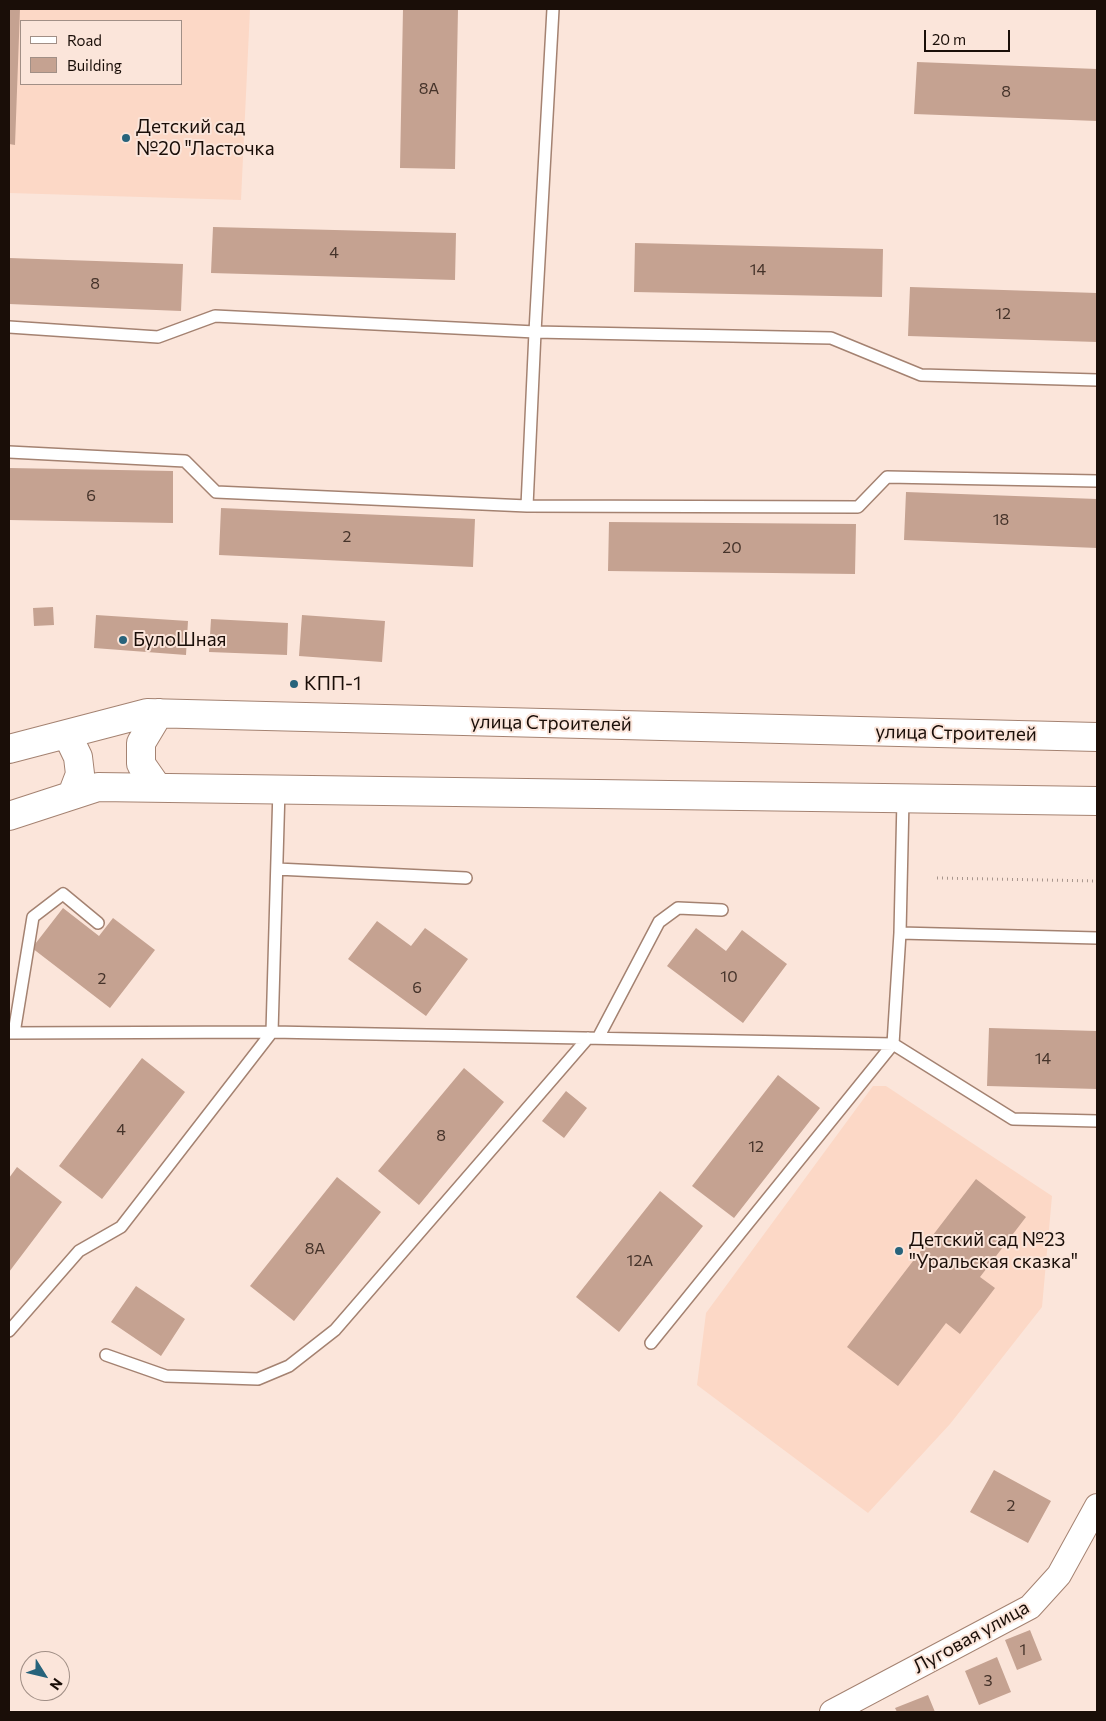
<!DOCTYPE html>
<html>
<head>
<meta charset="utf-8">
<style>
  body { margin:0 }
  #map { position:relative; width:1106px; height:1721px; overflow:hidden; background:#fbe5da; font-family:Commissioner,sans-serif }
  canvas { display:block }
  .frame { position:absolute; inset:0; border:10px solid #1a0e08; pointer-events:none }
  .legend { position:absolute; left:20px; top:20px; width:162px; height:65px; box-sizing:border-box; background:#fbe5da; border:1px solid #a18f86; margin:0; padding:6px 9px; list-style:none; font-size:15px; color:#1a0e08 }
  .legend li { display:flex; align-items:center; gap:10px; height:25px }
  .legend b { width:25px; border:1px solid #a18f86 }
  .north { position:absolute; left:20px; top:1651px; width:50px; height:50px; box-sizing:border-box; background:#fbe5da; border:1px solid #a18f86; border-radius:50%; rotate:126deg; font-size:14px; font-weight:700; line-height:20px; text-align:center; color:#1a0e08 }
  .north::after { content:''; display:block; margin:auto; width:18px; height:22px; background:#27637b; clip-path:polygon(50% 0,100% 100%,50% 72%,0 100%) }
  .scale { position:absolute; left:924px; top:30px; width:86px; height:22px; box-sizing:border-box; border:2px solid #1a0e08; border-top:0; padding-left:6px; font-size:15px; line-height:18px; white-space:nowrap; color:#1a0e08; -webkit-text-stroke:4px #fbe5da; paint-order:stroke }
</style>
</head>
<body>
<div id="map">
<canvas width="1106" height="1721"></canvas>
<div class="frame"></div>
<ul class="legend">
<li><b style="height:6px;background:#fff"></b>Road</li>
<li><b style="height:14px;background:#c5a291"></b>Building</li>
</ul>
<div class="north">N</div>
<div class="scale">20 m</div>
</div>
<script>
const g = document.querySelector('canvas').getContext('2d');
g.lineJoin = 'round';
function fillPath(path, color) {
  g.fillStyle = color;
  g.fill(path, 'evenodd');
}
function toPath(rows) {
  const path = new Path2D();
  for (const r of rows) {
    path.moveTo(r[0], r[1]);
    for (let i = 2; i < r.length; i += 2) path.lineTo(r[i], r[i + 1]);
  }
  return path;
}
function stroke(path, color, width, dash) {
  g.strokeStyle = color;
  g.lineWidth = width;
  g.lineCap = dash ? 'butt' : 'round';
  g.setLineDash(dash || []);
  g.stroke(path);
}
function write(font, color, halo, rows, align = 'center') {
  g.font = font + ' Commissioner,sans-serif';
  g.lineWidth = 4;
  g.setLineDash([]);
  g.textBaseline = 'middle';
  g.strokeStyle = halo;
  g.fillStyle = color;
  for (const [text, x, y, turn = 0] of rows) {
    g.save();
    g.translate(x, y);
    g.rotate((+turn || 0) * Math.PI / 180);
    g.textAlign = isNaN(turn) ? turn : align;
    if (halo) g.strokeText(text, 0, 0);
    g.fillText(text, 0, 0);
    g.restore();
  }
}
fillPath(toPath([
  [9,9,250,9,241,200,9,193],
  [21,21,181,21,181,84,21,84],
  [873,1086,886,1086,1052,1196,1042,1307,950,1424,868,1513,697,1385,706,1313]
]), '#fcd8c6');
fillPath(toPath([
  [9,9,20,9,15,145,9,144],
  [403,9,458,9,455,169,400,168],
  [917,62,1097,69,1097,121,914,114],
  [213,227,456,233,455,280,211,273],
  [635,243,883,249,882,297,634,292],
  [9,258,183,264,181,311,9,304],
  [910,287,1097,293,1097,342,908,336],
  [9,468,173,471,173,523,9,520],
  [906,492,1097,499,1097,548,904,540],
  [221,508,475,519,473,567,219,555],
  [609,522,856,524,855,574,608,571],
  [53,607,54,625,34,626,33,608],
  [96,615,188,621,186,655,94,648],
  [302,615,385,621,382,662,299,656],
  [211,619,288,623,287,655,209,652],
  [63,908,99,936,113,918,155,950,110,1008,32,948],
  [377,921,411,946,425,928,468,959,426,1016,348,959],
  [696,928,726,951,742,930,787,964,743,1023,667,966],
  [989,1028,1097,1031,1097,1089,987,1086],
  [142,1058,185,1092,102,1199,59,1166],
  [464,1068,504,1102,419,1205,378,1171],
  [778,1075,820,1108,734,1218,692,1186],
  [566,1091,587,1108,564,1138,542,1121],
  [17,1167,62,1202,9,1272,9,1178],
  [337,1177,381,1212,294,1321,250,1286],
  [976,1179,1026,1217,980,1277,995,1288,960,1334,946,1323,898,1386,847,1347],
  [660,1191,703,1226,619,1332,576,1297],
  [136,1286,185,1319,161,1356,111,1322],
  [994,1470,1051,1501,1028,1543,970,1512],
  [1030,1630,1042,1660,1017,1670,1005,1640],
  [997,1657,1011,1692,979,1705,965,1671],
  [928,1695,935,1712,897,1712,895,1708]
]), '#c5a291');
const lane = toPath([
  [9,327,158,337,215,316,535,332,831,338,921,375,1097,380],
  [9,452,185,461,216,492,527,506,858,507,887,477,1097,481],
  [527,506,535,332,553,9],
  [277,869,466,878],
  [900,933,1097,938],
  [9,1033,272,1032,893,1044,1013,1119,1097,1121],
  [14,1033,33,917,63,894,98,923],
  [598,1038,659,922,678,908,722,910],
  [9,1331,79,1251,121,1227,272,1032,279,789],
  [651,1343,893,1044,900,933,903,799],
  [106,1355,166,1376,258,1379,289,1366,335,1330,588,1038]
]);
const street = toPath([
  [832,1712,1030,1607,1059,1575,1097,1506]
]);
const secondary = toPath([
  [67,734,78,757,80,774,72,795],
  [9,749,147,713,1097,737],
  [157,787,141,764,141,743,159,713],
  [9,816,98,787,1097,801]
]);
stroke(lane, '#a48271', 14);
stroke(street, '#a48271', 26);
stroke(secondary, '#a48271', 30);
stroke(toPath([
  [937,878,1097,881]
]), '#a8968d', 3, [1, 4]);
stroke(lane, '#fff', 11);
stroke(street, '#fff', 24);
stroke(secondary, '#fff', 28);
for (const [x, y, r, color] of [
  [126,138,5,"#27637b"],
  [123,640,5,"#27637b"],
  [294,684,5,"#27637b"],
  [899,1251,5,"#27637b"]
]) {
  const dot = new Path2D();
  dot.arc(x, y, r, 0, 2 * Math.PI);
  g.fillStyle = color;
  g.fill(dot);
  stroke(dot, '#fbe5da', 2);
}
write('16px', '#45332a', null, [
  ["8А",429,89],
  ["8",1006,92],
  ["4",334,253],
  ["14",758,270],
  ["8",95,284],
  ["12",1003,314],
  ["6",91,496],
  ["18",1001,520],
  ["2",347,537],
  ["20",732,548],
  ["10",729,977],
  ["2",102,979],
  ["6",417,988],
  ["14",1043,1059],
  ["4",121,1130],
  ["8",441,1136],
  ["12",756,1147],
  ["8А",315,1249],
  ["12А",640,1261],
  ["2",1011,1506],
  ["1",1023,1650],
  ["3",988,1681]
]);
write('19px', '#1a0e08', '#fbe5da', [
  ["Детский сад",136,127],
  ["№20 \"Ласточка",136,149],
  ["БулоШная",133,640],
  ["КПП-1",304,684],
  ["Детский сад №23",909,1240],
  ["\"Уральская сказка\"",909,1262]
], 'left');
write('19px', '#1a0e08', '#fbe5da', [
  ["улица Строителей",551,723,1],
  ["улица Строителей",956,733,1],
  ["Луговая улица",971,1637,-29]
]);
</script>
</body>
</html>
